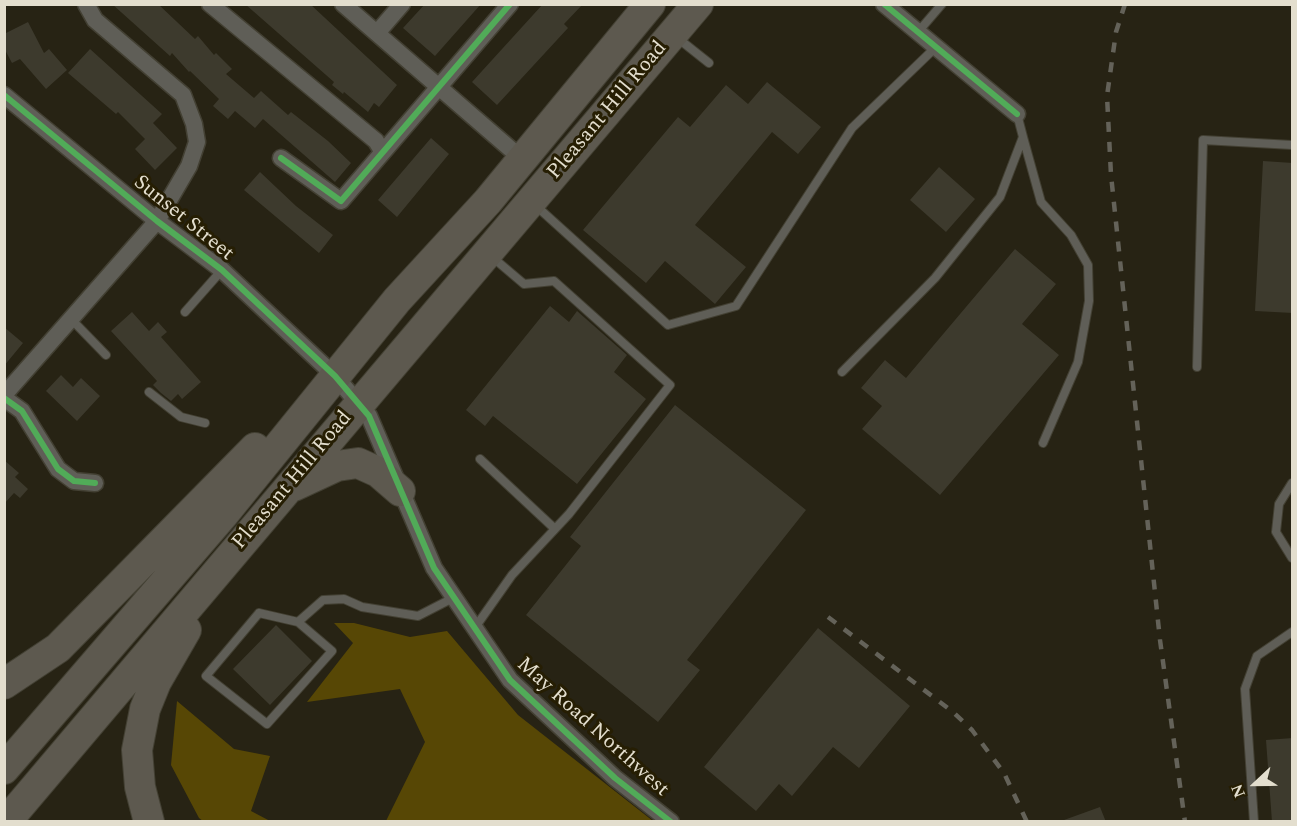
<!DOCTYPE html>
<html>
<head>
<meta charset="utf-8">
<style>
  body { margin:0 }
  #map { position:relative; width:1297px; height:826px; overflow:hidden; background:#272314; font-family:Spectral,serif }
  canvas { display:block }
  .frame { position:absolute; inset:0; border:6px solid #e3dece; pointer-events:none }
  .north { position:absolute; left:1225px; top:754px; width:60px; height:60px; -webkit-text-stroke:4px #261e03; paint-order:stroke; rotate:248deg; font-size:16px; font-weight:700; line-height:24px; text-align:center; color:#e3dece }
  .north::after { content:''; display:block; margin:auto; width:21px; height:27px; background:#e3dece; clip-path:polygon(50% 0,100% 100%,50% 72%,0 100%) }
</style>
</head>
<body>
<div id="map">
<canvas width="1297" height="826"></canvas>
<div class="frame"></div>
<div class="north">N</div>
</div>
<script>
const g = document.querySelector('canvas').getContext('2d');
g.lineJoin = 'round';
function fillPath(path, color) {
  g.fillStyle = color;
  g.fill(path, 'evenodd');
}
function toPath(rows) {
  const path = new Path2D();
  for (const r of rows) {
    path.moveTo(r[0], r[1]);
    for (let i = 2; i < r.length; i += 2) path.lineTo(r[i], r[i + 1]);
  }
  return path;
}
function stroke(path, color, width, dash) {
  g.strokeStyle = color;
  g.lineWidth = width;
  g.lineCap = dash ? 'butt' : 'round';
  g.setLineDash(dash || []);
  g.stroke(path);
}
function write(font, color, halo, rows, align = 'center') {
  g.font = font + ' Spectral,serif';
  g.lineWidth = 6;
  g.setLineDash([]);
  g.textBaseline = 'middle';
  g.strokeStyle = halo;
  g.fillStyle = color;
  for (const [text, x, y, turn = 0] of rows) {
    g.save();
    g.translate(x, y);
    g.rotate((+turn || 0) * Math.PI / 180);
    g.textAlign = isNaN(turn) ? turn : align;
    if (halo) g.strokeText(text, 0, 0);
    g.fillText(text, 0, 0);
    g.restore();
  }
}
fillPath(toPath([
  [334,623,354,623,410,637,447,631,518,715,653,821,386,821,425,742,400,689,307,702,353,643],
  [177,701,234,749,270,756,251,811,270,821,204,822,199,818,171,765]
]), '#574705');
fillPath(toPath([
  [112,4,158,4,195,39,198,36,214,55,216,53,232,69,226,74,254,98,261,91,288,115,291,112,328,141,351,163,335,182,263,119,255,128,235,111,228,119,213,106,219,99,190,71,189,72,172,53,170,56],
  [245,4,310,4,397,85,379,107,374,103,368,112,344,92,343,94,332,85,334,82],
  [425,4,481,4,435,56,403,28],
  [543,4,583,4,564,24,568,28,497,105,472,82],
  [28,22,44,53,49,49,67,70,46,89,20,59,12,63,4,48,4,34],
  [90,49,162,114,153,123,177,148,155,170,135,149,145,139,118,112,116,114,68,73],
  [767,82,821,127,798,154,772,132,695,225,746,267,715,304,665,261,646,283,583,230,678,117,690,127,726,85,748,104],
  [431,138,449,154,397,217,378,200],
  [1263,161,1293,163,1293,313,1255,311],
  [939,167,975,199,946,232,910,200],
  [260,172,296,206,333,235,319,253,244,190],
  [1015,249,1056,284,1022,324,1059,355,940,495,862,429,882,406,861,388,885,360,906,378],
  [550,306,569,322,577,311,627,355,614,372,646,399,577,484,493,416,485,426,466,410],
  [132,312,149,331,158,322,167,332,161,337,201,382,182,399,178,394,171,401,161,393,153,385,157,381,111,331],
  [4,327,23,343,4,366],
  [61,375,73,387,81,378,100,396,77,421,46,391],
  [675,405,806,510,687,660,700,670,658,722,526,615,581,546,570,537],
  [4,460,19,473,15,477,28,489,20,498,14,493,4,504],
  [276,625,312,661,270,705,233,669],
  [818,628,910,706,859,768,833,747,792,796,779,784,756,811,704,767],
  [1293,738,1293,822,1272,822,1266,740],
  [1100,807,1106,822,1064,822,1064,820]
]), '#3d3a2d');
const lane = toPath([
  [918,32,942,4],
  [675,36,709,63],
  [1023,137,1041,202,1071,235,1088,265,1089,301,1078,362,1043,443],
  [534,204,668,325,736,306,852,128,937,46],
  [185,312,222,270],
  [72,320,106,355],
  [1197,367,1203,140,1292,145],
  [842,372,935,278,1000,197,1023,137,1017,114],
  [149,392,181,417,205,423],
  [480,459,555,529],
  [1292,483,1279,504,1276,532,1292,558],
  [259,613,298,622,332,651,267,724,206,676,259,613],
  [298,622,323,600,344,599,362,607,418,616,453,598],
  [474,629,512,575,569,514,670,385,554,281,524,284,491,256],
  [1254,822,1245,689,1257,656,1292,632]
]);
const street = toPath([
  [210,4,376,141,382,151],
  [343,4,522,159],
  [884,4,1017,114],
  [377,33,402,4],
  [4,95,157,221,222,270,335,376,369,416,434,568,510,680,615,778,671,822],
  [281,158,341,201,510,4],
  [4,395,157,221,189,166,197,142,194,124,183,95,95,20,86,4],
  [4,398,22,411,58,469,74,481,95,483]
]);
const highway = toPath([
  [294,486,337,466,358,463,378,472,400,491],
  [4,684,58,648,255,448],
  [4,769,223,515,397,300,488,201,650,4],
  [6,822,698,4],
  [149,822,140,787,137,750,145,709,156,682,186,630]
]);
stroke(lane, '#434033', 10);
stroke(street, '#434033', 19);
stroke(highway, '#434033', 32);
stroke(lane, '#5f5e57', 8);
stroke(street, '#5f5e57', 16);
stroke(highway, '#5d594f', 30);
stroke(toPath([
  [1125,4,1116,32,1107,96,1111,175,1160,640,1185,822],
  [828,617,953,712,972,730,1004,773,1027,822]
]), '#646259', 4.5, [10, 10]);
stroke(toPath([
  [884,4,1017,114],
  [4,95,157,221,222,270,335,376,369,416,434,568,510,680,615,778,671,822],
  [281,158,341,201,510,4],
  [4,398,22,411,58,469,74,481,95,483]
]), '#51ab58', 6);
write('21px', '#e3dece', '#261e03', [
  ["Pleasant Hill Road",608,111,-50],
  ["Sunset Street",183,219,39],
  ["Pleasant Hill Road",293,481,-50],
  ["May Road Northwest",592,728,42]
]);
</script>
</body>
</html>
